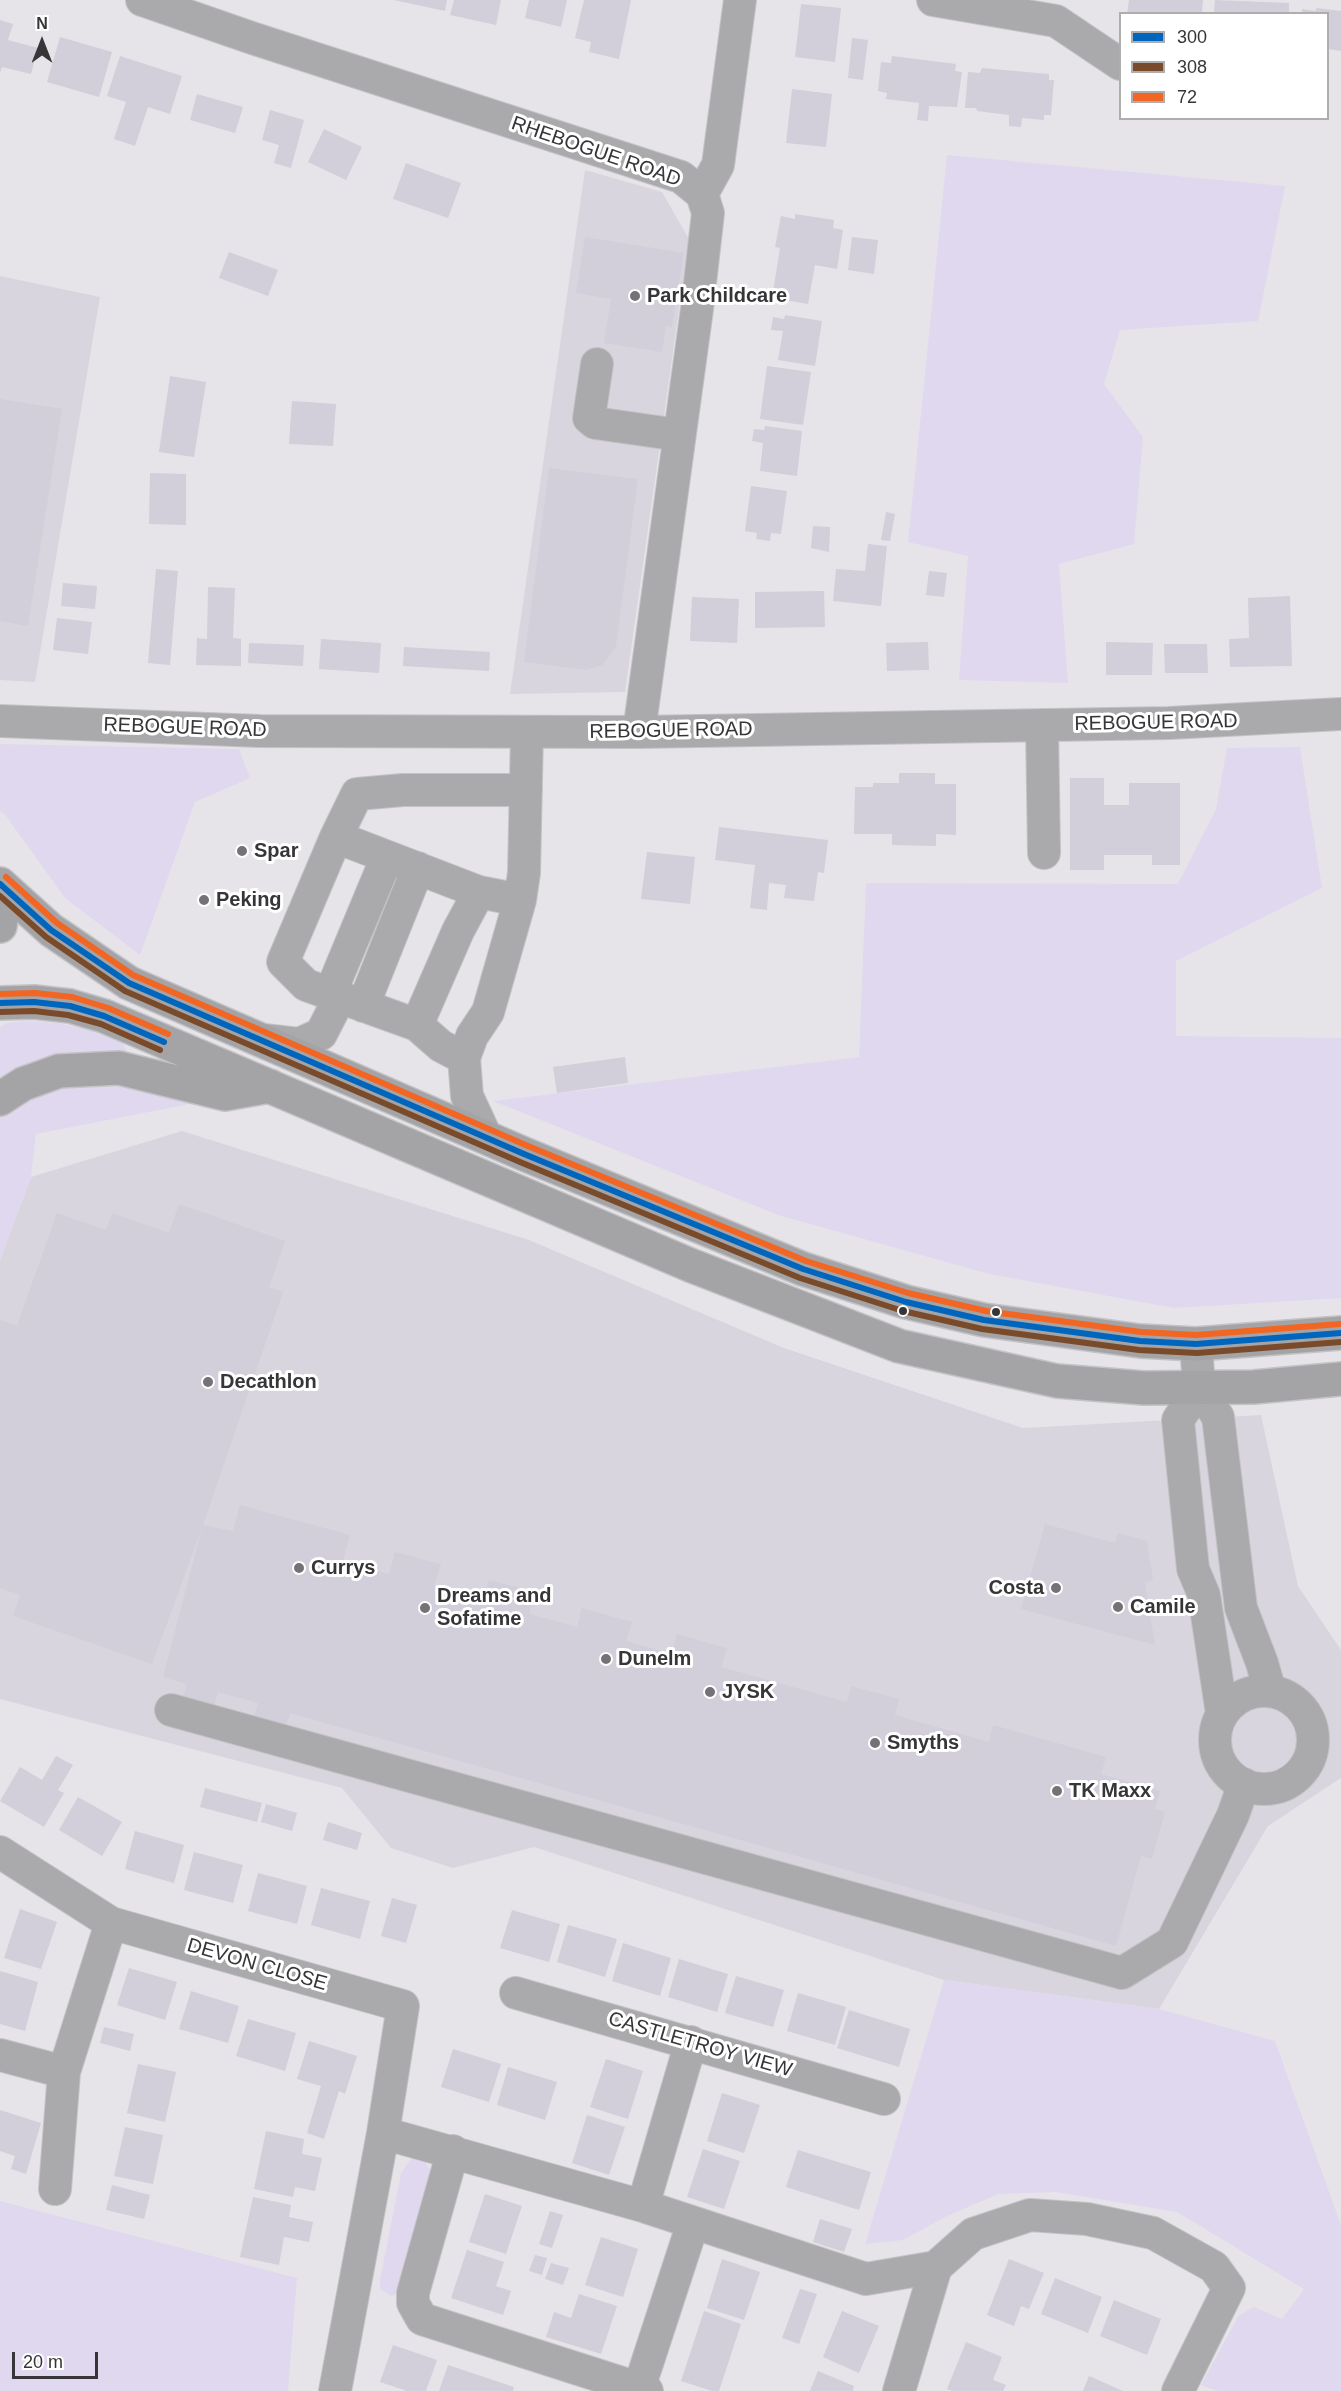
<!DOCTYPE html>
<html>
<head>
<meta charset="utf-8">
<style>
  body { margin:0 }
  #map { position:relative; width:1341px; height:2391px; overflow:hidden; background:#e6e4e9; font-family:Helvetica,sans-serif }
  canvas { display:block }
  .legend { position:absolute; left:1119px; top:12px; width:210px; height:108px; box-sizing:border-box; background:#fff; border:2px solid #afaeaf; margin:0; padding:8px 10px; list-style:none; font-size:18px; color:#363538 }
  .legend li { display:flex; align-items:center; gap:12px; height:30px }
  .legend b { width:30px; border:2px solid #afaeaf }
  .north { position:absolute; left:12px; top:12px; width:60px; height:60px; -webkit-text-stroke:4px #fff; paint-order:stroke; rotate:0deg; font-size:16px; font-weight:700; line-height:24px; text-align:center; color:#363538 }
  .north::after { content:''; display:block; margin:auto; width:21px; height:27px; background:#363538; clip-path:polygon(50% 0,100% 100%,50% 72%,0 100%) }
  .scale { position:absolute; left:12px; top:2352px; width:86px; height:27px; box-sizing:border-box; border:3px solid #363538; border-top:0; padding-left:8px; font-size:18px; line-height:21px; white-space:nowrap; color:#363538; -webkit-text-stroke:4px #fff; paint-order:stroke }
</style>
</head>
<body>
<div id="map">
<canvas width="1341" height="2391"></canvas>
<ul class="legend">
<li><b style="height:8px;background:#0065bd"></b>300</li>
<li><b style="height:8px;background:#7a4b2a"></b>308</li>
<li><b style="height:8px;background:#f26522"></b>72</li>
</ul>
<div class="north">N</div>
<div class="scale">20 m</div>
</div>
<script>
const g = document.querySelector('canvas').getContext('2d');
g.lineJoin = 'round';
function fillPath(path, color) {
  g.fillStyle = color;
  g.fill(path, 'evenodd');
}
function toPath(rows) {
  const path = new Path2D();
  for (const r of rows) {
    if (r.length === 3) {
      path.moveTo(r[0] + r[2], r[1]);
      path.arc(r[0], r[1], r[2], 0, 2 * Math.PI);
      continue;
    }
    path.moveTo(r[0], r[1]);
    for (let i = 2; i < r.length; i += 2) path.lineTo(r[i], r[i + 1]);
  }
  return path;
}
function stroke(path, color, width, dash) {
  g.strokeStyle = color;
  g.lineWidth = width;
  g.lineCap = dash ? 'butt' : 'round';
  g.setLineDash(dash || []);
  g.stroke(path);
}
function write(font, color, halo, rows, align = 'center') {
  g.font = font + ' Helvetica,sans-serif';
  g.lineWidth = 6;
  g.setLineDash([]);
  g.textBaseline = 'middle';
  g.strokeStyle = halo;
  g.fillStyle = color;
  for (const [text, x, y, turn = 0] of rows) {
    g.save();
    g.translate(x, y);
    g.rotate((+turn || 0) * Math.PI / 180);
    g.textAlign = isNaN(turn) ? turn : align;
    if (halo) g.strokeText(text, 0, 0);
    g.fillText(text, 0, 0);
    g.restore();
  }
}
fillPath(toPath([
  [585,170,662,192,689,239,625,692,510,694],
  [0,276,100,297,35,682,0,680],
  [182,1131,529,1240,784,1348,1023,1428,1261,1415,1298,1586,1341,1650,1341,1778,1268,1826,1159,2009,944,1980,534,1847,453,1868,391,1848,342,1788,0,1699,0,1260,31,1177]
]), '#d9d5df');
fillPath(toPath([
  [947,155,1285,186,1258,321,1120,330,1104,384,1143,437,1134,544,1059,564,1068,683,959,680,968,556,908,542],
  [0,744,239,749,250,778,195,802,140,955,65,898,6,816,0,811],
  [1300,747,1322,888,1176,961,1176,1036,1341,1038,1341,1298,1174,1308,989,1274,778,1215,493,1101,859,1057,866,883,1178,884,1216,809,1227,748],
  [25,1021,57,1023,94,1031,122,1042,126,1049,124,1056,0,1084,0,1027,7,1023],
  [115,1080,205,1101,36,1134,31,1177,0,1260,0,1116,9,1109,54,1086],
  [944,1980,1159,2009,1275,2041,1341,2225,1341,2391,1218,2391,1201,2385,1239,2315,1254,2307,1282,2319,1304,2289,1177,2212,1056,2192,998,2194,945,2217,903,2240,865,2244],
  [411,2159,420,2159,425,2162,430,2170,420,2218,397,2294,391,2296,380,2289,380,2280,401,2173],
  [0,2201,297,2278,288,2391,0,2391]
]), '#e0d8ee');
fillPath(toPath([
  [394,0,447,0,445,11],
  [454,0,501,0,496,25,450,15],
  [529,0,567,0,561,27,525,18],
  [584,0,631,0,619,59,589,52,591,42,575,38],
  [1129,0,1203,0,1202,14,1127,14],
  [1215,0,1289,3,1289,14,1214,14],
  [801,4,841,8,835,62,795,57],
  [1316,8,1341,11,1341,51,1328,49,1328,14,1302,14,1302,9,1316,11],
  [0,20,13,24,8,40,38,48,31,74,2,67,0,73],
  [60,37,112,52,99,97,47,82],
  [852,38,868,40,863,80,848,78],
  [120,56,182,76,170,114,148,107,135,146,114,139,126,102,107,96],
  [892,56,956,64,955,71,962,72,957,107,929,106,928,121,917,120,919,103,886,99,887,93,878,91,881,62,891,63],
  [982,68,1049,74,1049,80,1054,80,1051,115,1044,115,1044,120,1022,118,1021,127,1009,126,1009,115,977,111,976,108,965,108,968,72,980,73],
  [792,89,832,94,826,147,786,143],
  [197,94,243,107,235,133,190,120],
  [270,110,304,120,291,168,274,163,279,145,262,140],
  [324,129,362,147,346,180,308,162],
  [406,163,461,183,448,218,393,199],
  [795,214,834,220,833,228,843,230,837,269,815,265,808,304,772,298,780,248,775,247,781,216,795,219],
  [585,237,684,253,672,327,666,326,662,352,604,343,611,299,576,293],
  [852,237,878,240,874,274,848,270],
  [229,252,278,270,268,296,219,278],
  [785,315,822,321,815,366,778,360,783,331,771,330,773,317,784,319],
  [767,366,811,372,803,425,760,419],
  [170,376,206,382,194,457,159,452],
  [0,399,62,409,28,626,0,621],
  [292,401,336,404,333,446,289,444],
  [765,426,802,431,797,476,760,471,763,443,752,441,754,429,764,430],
  [549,468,638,479,616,646,603,665,586,670,524,662],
  [150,473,186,474,186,525,149,524],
  [751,486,787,491,781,534,771,533,770,541,756,539,757,533,745,531],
  [886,512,895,514,890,541,881,540],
  [813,526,830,527,829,552,811,548],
  [868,544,887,546,881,606,833,601,836,569,865,571],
  [156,569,178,571,170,665,148,663],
  [929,571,947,573,944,597,926,595],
  [63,583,97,586,95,609,61,606],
  [208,587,235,588,233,638,241,639,241,666,196,665,197,638,207,639],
  [824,591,825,627,755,628,755,592],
  [1290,596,1292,666,1230,667,1229,639,1249,638,1248,598],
  [692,597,739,599,737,643,690,641],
  [57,618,92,622,88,654,53,650],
  [321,639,381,643,379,673,319,669],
  [928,642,929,670,887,671,886,643],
  [1106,642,1153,643,1152,675,1106,675],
  [249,643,304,645,303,666,248,663],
  [1164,644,1207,644,1208,673,1165,673],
  [404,647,490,652,489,671,403,666],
  [899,773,935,773,935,784,956,784,956,835,936,834,936,846,892,845,892,834,854,834,855,787,873,787,873,783,899,783],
  [1070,778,1104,778,1104,805,1129,805,1129,783,1180,783,1180,865,1152,865,1152,855,1104,855,1104,870,1070,870],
  [719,827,828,840,824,873,818,872,814,901,784,898,786,885,769,883,767,910,750,908,755,865,715,860],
  [647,852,695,857,690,904,641,899],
  [625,1057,628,1083,557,1093,553,1067],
  [179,1204,285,1241,269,1287,283,1292,203,1525,233,1531,240,1505,350,1535,343,1561,389,1574,395,1552,441,1564,434,1587,483,1601,489,1580,535,1592,529,1614,577,1627,582,1608,632,1622,626,1641,672,1654,677,1634,727,1648,721,1667,847,1702,851,1686,899,1699,895,1715,989,1742,993,1725,1106,1757,1101,1774,1160,1791,1155,1809,1165,1812,1152,1859,1141,1856,1116,1946,290,1713,285,1729,253,1720,258,1703,218,1692,213,1709,182,1700,187,1684,163,1677,202,1528,152,1664,13,1616,20,1595,0,1588,0,1320,17,1326,57,1213,106,1230,112,1213,169,1233],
  [1045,1524,1115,1543,1118,1533,1147,1541,1153,1580,1145,1582,1155,1645,1021,1609],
  [56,1756,73,1765,58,1790,64,1793,44,1827,0,1801,20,1767,42,1780],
  [205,1788,262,1803,257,1822,200,1807],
  [78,1797,122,1822,102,1856,59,1830],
  [266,1804,297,1813,292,1831,261,1822],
  [328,1822,362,1833,357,1850,323,1840],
  [135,1831,184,1845,174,1883,125,1869],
  [194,1852,243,1865,233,1903,184,1890],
  [258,1873,307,1886,297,1924,248,1911],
  [321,1888,370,1901,360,1939,311,1925],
  [392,1898,417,1905,406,1943,381,1936],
  [20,1909,57,1922,41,1969,4,1958],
  [512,1910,560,1924,549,1962,500,1948],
  [568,1925,617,1939,605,1977,557,1962],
  [623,1943,671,1958,660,1996,612,1981],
  [679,1959,728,1974,717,2012,668,1997],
  [129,1968,177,1982,165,2020,117,2005],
  [0,1971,38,1982,25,2031,0,2024],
  [736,1976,784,1990,773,2027,725,2013],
  [191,1991,239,2006,228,2043,179,2029],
  [798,1993,846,2007,835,2045,787,2031],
  [849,2010,910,2029,899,2067,837,2048],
  [248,2019,296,2033,285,2071,236,2056],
  [104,2027,134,2034,130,2051,100,2043],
  [309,2041,357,2056,345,2094,339,2091,324,2139,307,2133,321,2086,297,2079],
  [453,2049,501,2064,489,2102,441,2087],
  [606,2059,643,2071,628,2119,590,2107],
  [138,2064,176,2072,165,2122,127,2113],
  [508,2067,557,2082,545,2120,497,2105],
  [722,2093,760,2105,744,2153,707,2141],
  [0,2110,41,2123,26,2174,11,2169,15,2156,0,2151],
  [587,2115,625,2127,609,2175,572,2163],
  [125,2127,163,2135,153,2184,114,2176],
  [266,2131,304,2139,302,2154,322,2158,315,2191,295,2187,293,2197,254,2189],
  [703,2149,740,2161,724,2209,687,2197],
  [798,2150,871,2172,859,2210,786,2187],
  [112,2185,150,2195,144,2219,106,2210],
  [485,2194,522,2206,506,2254,469,2242],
  [253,2197,291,2205,289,2217,313,2222,309,2242,284,2237,279,2265,240,2257],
  [550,2211,563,2215,552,2248,539,2244],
  [820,2219,852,2229,844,2252,813,2242],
  [601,2237,638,2249,623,2297,585,2285],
  [467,2250,504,2262,496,2286,511,2291,503,2315,451,2298],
  [535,2255,547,2258,542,2275,529,2271],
  [722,2259,760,2272,744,2320,707,2308],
  [1009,2259,1044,2273,1029,2309,1021,2306,1014,2326,987,2315],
  [551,2263,569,2268,563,2285,545,2279],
  [1055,2278,1102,2297,1088,2333,1041,2314],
  [800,2289,817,2294,799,2344,782,2338],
  [579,2294,617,2306,601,2354,546,2337,554,2312,571,2318],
  [1114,2300,1161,2319,1147,2355,1100,2336],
  [704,2311,741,2324,719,2391,712,2391,681,2381],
  [842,2311,879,2326,859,2373,823,2357],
  [966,2342,1002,2357,993,2380,1006,2385,1003,2391,952,2391,947,2389],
  [393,2345,437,2360,426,2391,407,2391,380,2382],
  [448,2365,514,2387,513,2391,439,2391],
  [818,2371,854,2386,853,2391,810,2391],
  [1089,2376,1123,2391,1083,2391]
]), '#d2ceda');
const minor = toPath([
  [142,0,252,38,681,177,702,194,708,213,697,309,639,732],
  [933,0,1056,21,1120,64],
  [702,194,718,165,740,0],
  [597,364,589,418,595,423,679,435],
  [0,721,260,731,639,732,1169,723,1341,714],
  [1042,725,1044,853],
  [336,837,479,892],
  [330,994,387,857],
  [363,1006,418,868],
  [417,1025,306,985,283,962,336,837,357,794,403,790,526,790],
  [264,1040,299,1044,321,1034,340,997],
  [464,1058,441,1046,417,1025,458,931,479,892,520,900],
  [486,1137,467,1096,464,1058,472,1036,488,1012,520,900,524,873,527,733],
  [1196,1344,1199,1388,1218,1417,1241,1608,1262,1663,1270,1691],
  [1199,1388,1178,1420,1193,1569,1204,1595,1222,1714],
  [1264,1740,49],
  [171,1710,1122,1973,1172,1942,1233,1815,1244,1784],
  [0,1852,111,1923,403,2006,383,2133,335,2391],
  [516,1993,884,2099],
  [0,2055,64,2072],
  [383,2133,643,2206,866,2279,936,2267,973,2234,1030,2215,1087,2219,1153,2233,1214,2267,1229,2288,1178,2391],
  [453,2151,413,2293,413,2303,422,2319,647,2391],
  [55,2189,64,2072,111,1923],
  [643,2206,691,2042],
  [639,2388,693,2223],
  [899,2391,936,2267]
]);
const major = toPath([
  [0,884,51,930,129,983,524,1154,803,1269,906,1302,984,1320,1140,1341,1196,1344,1341,1333],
  [0,896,2,912,0,926],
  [0,1003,34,1002,70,1006,104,1016,690,1265,899,1346,1057,1381,1144,1388,1254,1387,1341,1379],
  [0,1099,23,1084,59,1071,119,1068,225,1094,270,1086]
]);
stroke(minor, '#c3c2c5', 34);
stroke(major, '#c3c2c5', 36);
stroke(minor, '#aaaaad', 32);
stroke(major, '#a4a3a6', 33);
stroke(toPath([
  [0,884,51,930,129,983,524,1154,803,1269,906,1302,984,1320,1140,1341,1196,1344,1341,1333],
  [0,1003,34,1002,70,1006,104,1016,164,1042]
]), '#0065bd', 6);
stroke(toPath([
  [0,896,46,937,125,991,520,1162,800,1278,903,1311,982,1329,1139,1350,1197,1353,1341,1342],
  [0,1012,34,1011,68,1015,101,1024,160,1050]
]), '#7a4b2a', 6);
stroke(toPath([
  [6,877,57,923,133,975,528,1146,806,1261,908,1293,986,1311,1141,1332,1196,1335,1340,1324],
  [0,994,35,993,72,997,108,1008,168,1034]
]), '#f26522', 6);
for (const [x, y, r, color] of [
  [635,296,6,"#747276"],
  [242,851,6,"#747276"],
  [204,900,6,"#747276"],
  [903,1311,5,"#363538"],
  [996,1312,5,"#363538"],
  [208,1382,6,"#747276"],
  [299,1568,6,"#747276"],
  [1056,1588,6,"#747276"],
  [1118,1607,6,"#747276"],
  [425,1608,6,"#747276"],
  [606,1659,6,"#747276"],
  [710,1692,6,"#747276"],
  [875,1743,6,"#747276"],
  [1057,1791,6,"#747276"]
]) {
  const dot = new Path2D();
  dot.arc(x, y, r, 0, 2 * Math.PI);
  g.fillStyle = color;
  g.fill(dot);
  stroke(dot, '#fff', 2);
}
write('20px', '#363538', '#fff', [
  ["RHEBOGUE ROAD",596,152,19],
  ["REBOGUE ROAD",1156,723,-1],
  ["REBOGUE ROAD",185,728,2],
  ["REBOGUE ROAD",671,731,-1],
  ["DEVON CLOSE",257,1965,16],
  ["CASTLETROY VIEW",700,2045,16]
]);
write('bold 20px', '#363538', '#fff', [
  ["Park Childcare",647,296],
  ["Spar",254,851],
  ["Peking",216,900],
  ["Decathlon",220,1382],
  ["Currys",311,1568],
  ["Costa",1044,1588,"right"],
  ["Dreams and",437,1596],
  ["Sofatime",437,1619],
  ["Camile",1130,1607],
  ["Dunelm",618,1659],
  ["JYSK",722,1692],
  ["Smyths",887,1743],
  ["TK Maxx",1069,1791]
], 'left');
</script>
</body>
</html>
